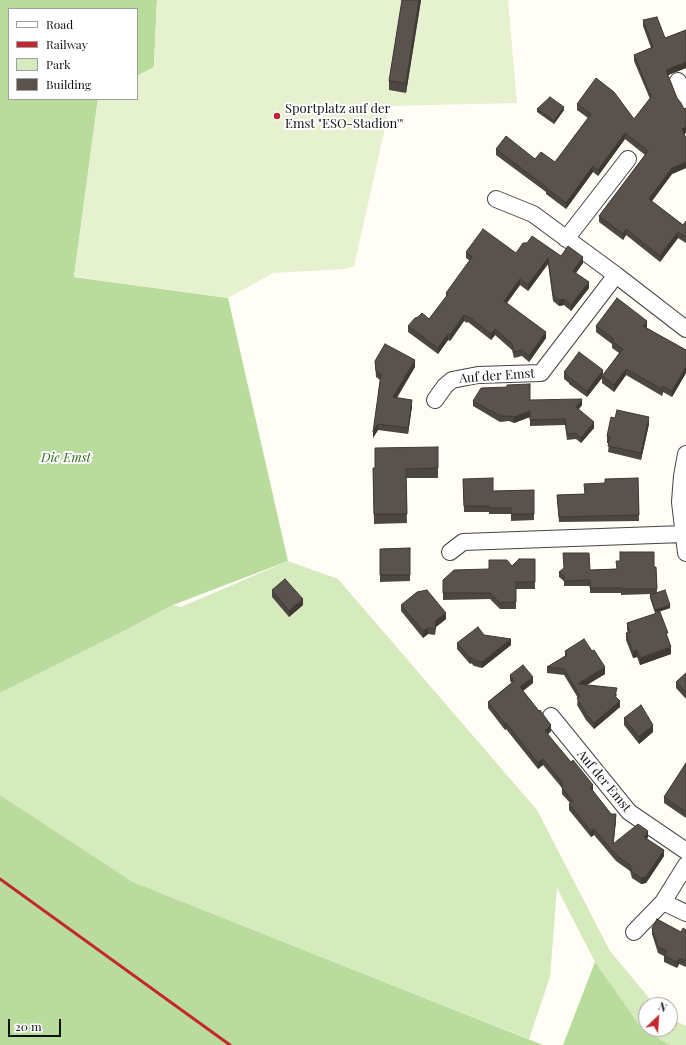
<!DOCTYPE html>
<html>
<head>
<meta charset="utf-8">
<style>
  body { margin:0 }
  #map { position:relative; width:686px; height:1045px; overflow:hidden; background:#fffdf5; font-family:"Playfair Display",serif }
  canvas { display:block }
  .legend { position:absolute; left:8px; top:8px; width:130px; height:92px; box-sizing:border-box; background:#fff; border:1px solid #a0a0a0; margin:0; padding:5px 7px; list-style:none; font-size:12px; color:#111 }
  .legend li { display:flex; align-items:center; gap:8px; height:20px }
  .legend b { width:20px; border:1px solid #a0a0a0 }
  .north { position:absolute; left:638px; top:997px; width:40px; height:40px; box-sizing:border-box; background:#fff; border:1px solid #a0a0a0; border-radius:50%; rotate:25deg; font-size:11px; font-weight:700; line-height:16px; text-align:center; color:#111 }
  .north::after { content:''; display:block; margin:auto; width:14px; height:18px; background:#c4262e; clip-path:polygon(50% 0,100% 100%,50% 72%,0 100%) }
  .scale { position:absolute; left:8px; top:1019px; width:53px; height:18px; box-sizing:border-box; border:2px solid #111; border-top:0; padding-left:5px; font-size:12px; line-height:14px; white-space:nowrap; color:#111; -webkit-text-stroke:3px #fff; paint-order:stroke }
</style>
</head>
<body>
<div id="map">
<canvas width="686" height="1045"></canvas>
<ul class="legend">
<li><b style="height:5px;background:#fff"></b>Road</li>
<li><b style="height:5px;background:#c4262e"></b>Railway</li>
<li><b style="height:11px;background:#d5ebbd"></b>Park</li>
<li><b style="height:11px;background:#5a524d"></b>Building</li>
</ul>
<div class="north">N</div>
<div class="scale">20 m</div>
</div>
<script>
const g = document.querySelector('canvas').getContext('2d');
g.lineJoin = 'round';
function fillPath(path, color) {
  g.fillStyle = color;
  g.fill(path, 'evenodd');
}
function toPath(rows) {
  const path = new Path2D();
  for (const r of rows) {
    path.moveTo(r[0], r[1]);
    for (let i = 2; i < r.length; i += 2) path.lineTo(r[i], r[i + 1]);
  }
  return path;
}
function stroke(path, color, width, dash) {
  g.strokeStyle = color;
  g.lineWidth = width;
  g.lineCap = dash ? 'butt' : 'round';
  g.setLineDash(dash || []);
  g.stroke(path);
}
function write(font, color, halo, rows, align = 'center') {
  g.font = font + ' "Playfair Display",serif';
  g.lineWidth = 4;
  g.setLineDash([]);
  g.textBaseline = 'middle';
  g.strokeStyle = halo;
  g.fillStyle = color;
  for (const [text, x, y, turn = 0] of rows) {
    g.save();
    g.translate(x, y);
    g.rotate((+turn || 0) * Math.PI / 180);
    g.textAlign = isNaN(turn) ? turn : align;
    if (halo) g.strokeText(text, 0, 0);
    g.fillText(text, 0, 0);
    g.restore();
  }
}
fillPath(toPath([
  [288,561,338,579,537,810,610,951,655,1005,646,1005,646,1029,670,1029,670,1018,686,1026,686,1045,670,1045,642,1029,628,1010,593,1045,617,994,595,962,557,888,550,977,529,1039,133,882,0,795,0,693,116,635,173,605,181,607]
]), '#d5ebbd');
fillPath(toPath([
  [0,0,157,0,154,67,137,76,137,9,9,9,9,99,98,99,74,277,228,298,288,561,173,605,116,635,0,693],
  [0,795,133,882,543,1045,0,1045],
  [595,962,642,1029,670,1045,563,1045]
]), '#b9dc9c');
fillPath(toPath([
  [157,0,508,0,517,103,390,106,354,266,344,269,273,273,228,298,74,277,98,99,137,99,137,76,154,67]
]), '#e6f2cf');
const street = toPath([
  [678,81,686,101],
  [496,199,533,214,616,275,686,329],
  [566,239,628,159],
  [435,400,445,386,452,380,478,375,541,373,616,275],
  [686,454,682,476,680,502,686,553],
  [450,552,463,542,683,534],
  [551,716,629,812,686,851],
  [663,902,686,913],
  [634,932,663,902,686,865]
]);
stroke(street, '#444', 18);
stroke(street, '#fff', 16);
stroke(toPath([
  [0,879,230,1045]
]), '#c4262e', 3);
fillPath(toPath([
  [402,0,421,0,406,93,389,90,389,81],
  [643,20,665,38,686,30,686,68,668,75,677,98,684,109,686,108,686,133,684,134,686,138,686,168,672,174,652,201,683,225,686,221,686,243,678,238,660,262,626,235,623,240,599,222,599,216,645,155,625,139,598,176,593,172,566,209,546,194,546,192,496,155,496,149,535,159,555,162,588,118,577,110,577,104,634,119,650,99,634,61,634,55,651,48,643,26],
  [537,109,564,110,554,124,537,112],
  [466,252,516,253,561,256,583,263,576,273,589,288,571,311,564,305,559,306,553,301,548,264,528,291,520,285,507,303,546,338,529,362,522,356,514,358,512,350,495,335,491,340,468,322,467,323,464,321,450,341,448,340,438,354,408,332,408,326,429,319,446,297,446,293,470,261,466,258],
  [596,326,647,327,646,328,686,350,686,373,672,397,663,392,662,396,626,375,614,392,602,383,602,378,587,397,569,384,569,383,564,379,564,372,603,375,619,353,612,348,612,344,596,332],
  [375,361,415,367,397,398,412,406,408,434,378,430,373,438,380,380,376,377],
  [530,400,582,405,578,410,594,428,581,443,576,439,567,440,565,425,530,426,530,417,514,423,509,421,500,422,473,406,473,401],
  [649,424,641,460,608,452,609,443,607,443,607,436],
  [438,447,438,478,406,478,407,523,374,524,373,468,375,468],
  [638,478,639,521,559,522,557,495,584,494,605,483],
  [463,479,493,491,534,490,534,520,511,521,511,514,489,514,489,512,464,512],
  [410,548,410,581,380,582,380,549],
  [535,559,535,589,516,589,516,609,500,609,490,599,443,600,443,580,489,569,512,566],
  [656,567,657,593,670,608,655,613,650,598,650,595,651,594,621,595,621,593,590,593,590,586,564,586,564,581,559,577,559,572,590,570],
  [272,590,303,605,289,617,272,597],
  [401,605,446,619,436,627,435,635,428,634,423,638,401,611],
  [627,623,668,638,671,654,640,665,637,657,633,658,626,640,626,633,628,633,627,630],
  [484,635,511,645,482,668,474,666,471,663,470,664,457,649,457,643],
  [565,651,605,674,587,685,617,694,616,697,620,707,594,729,586,720,577,705,578,698,564,675,547,673,547,667,565,656],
  [686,673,686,699,676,688,676,682],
  [510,675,533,683,523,691,551,731,548,734,593,791,616,820,613,844,648,837,647,839,664,856,646,883,641,884,632,878,630,871,616,861,594,835,591,837,569,810,569,804,570,803,562,794,562,788,543,765,538,769,506,729,505,730,488,708,488,702,512,683,510,681],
  [624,718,653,732,639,744,624,725],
  [686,763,686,818,664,803,664,797],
  [652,928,681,932,686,930,686,967,679,964,677,968,664,962,664,956,658,953,652,934]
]), '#4d4742');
fillPath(toPath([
  [419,0,421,0,406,93,406,83],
  [686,62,686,68,666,76,666,70],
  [564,107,564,110,554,124,554,121],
  [686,127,686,133,682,135,682,129],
  [625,133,625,139,598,176,598,170],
  [686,162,686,168,672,174,649,205,649,199,672,168],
  [593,166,593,172,566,209,566,203],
  [626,229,626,235,623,240,623,234],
  [678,232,678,238,660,262,660,256],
  [583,257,583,263,573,277,573,271],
  [548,258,548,264,528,291,528,285],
  [520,279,520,285,504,307,504,301],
  [589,282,589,288,571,311,571,305],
  [564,299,564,305,559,306,559,300],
  [464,315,464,321,450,341,450,335],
  [647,321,647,327,643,332,643,326],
  [495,329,495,335,491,340,491,334],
  [546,332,546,338,529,362,529,356],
  [448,334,448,340,438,354,438,348],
  [415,360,415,367,393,403,393,397],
  [686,367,686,373,672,397,672,391],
  [626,369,626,375,614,392,614,385],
  [603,370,603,376,602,376,602,378,587,397,587,391],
  [663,386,663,392,662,396,662,389],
  [582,399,582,405,576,413,576,407],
  [412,400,412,406,408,434,408,428],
  [530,411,530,417,514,423,514,417],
  [649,417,649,424,641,460,641,453],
  [594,422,594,428,581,443,581,438],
  [378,424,378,430,373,438,373,432],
  [303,599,303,605,289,617,289,611],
  [670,605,670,608,655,613,655,610],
  [446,613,446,619,436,627,435,635,436,620],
  [428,628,428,634,423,638,423,631],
  [511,639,511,645,482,668,482,662],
  [671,647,671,654,640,665,640,658],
  [637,650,637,657,633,658,633,652],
  [471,657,471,663,470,664,470,658],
  [605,667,605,674,578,690,578,684],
  [533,677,533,683,520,693,520,687],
  [620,701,620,707,594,729,594,723],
  [506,723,506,729,505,730,505,724],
  [551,725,551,731,545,737,545,731],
  [653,725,653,732,639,744,639,737],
  [543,759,543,765,538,769,538,763],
  [593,785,593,791,590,793,590,787],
  [616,814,616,820,613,850,613,844],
  [594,829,594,835,591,837,591,831],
  [648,831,648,837,644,843,644,837],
  [664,850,664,856,646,883,641,884,641,878],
  [679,958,679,964,677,968,677,962]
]), '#3f3936');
const building = toPath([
  [402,0,419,0,406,83,389,81,402,0],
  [657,17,665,38,686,30,686,62,666,70,677,98,681,103,684,109,686,108,686,127,682,129,686,138,686,162,672,168,649,199,683,225,686,221,686,237,678,232,660,256,626,229,623,234,599,216,648,151,625,133,598,170,593,166,566,203,546,188,546,187,496,149,506,136,535,159,541,152,555,162,591,114,577,104,596,78,614,92,634,119,651,97,634,55,653,47,643,20,657,17],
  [550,97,564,107,554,121,537,109,550,97],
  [483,229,516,253,523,243,527,243,532,236,561,256,568,246,583,257,573,271,589,282,571,305,564,299,559,300,553,295,548,258,528,285,520,279,504,301,546,332,529,356,522,350,514,352,512,344,495,329,491,334,468,316,467,317,464,315,450,335,448,334,438,348,408,326,415,318,418,317,422,313,429,319,448,294,446,293,472,257,466,252,483,229],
  [617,298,647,321,643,326,686,350,686,367,672,391,663,386,662,389,626,369,614,385,602,376,623,349,612,341,614,339,596,326,617,298],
  [385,344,415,360,393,397,412,400,408,428,378,424,373,432,381,374,376,371,375,361,385,344],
  [579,352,603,370,587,391,569,377,564,372,579,352],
  [530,384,530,400,582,399,576,407,594,422,581,438,576,433,567,434,565,419,530,420,530,411,514,417,509,416,500,416,473,401,481,388,507,387,507,385,530,384],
  [617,410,649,417,641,453,608,446,610,437,607,436,611,417,615,418,617,410],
  [438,447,438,468,406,469,407,514,374,514,373,468,375,468,375,448,438,447],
  [493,478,493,491,534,490,534,514,511,514,511,508,489,508,489,506,464,506,463,479,493,478],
  [638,478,639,515,559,517,557,495,585,494,584,484,605,483,605,479,638,478],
  [410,548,410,575,380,575,380,549,410,548],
  [620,552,654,552,654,567,656,567,657,589,621,589,621,588,590,588,590,580,564,581,564,576,559,572,564,568,563,553,589,553,590,570,617,569,616,561,620,561,620,552],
  [519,559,535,559,535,582,516,582,516,602,500,603,490,593,443,593,443,580,454,570,489,569,489,560,507,560,512,566,519,559],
  [285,579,303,599,289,611,272,590,285,579],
  [427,590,446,613,436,620,435,629,428,628,423,631,401,605,417,592,427,590],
  [665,590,670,605,655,610,650,595,665,590],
  [660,612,668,633,666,633,671,647,640,658,637,650,633,652,626,633,630,632,627,623,660,612],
  [478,627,484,635,511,639,482,662,474,660,471,657,470,658,457,643,478,627],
  [584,639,592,651,594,650,605,667,578,684,617,688,615,696,620,701,594,723,586,714,577,698,580,696,564,669,547,667,567,655,565,651,584,639],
  [523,665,533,677,520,687,539,711,540,710,542,713,551,725,545,731,571,762,573,760,593,785,590,787,611,814,616,814,613,844,638,824,648,831,644,837,664,850,646,877,641,878,632,872,630,865,616,855,594,829,591,831,569,804,573,801,562,788,562,782,543,759,538,763,506,723,505,724,488,702,514,681,510,675,523,665],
  [686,673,686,693,676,682,686,673],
  [641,705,653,725,639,737,624,718,641,705],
  [686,763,686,812,664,797,686,763],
  [657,919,681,932,683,928,686,930,686,961,679,958,677,962,664,956,667,951,658,947,652,928,657,919]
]);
fillPath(building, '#5a524d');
stroke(building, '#3f3936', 1);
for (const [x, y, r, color] of [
  [277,116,4,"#c4262e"]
]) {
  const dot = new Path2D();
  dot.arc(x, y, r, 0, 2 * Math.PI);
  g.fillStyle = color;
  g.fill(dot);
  stroke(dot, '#fff', 1.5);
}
write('13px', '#111', '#fff', [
  ["Sportplatz auf der",285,109],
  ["Emst \"ESO-Stadion'\"",285,124]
], 'left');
write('13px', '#111', '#fff', [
  ["Auf der Emst",497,376,-4],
  ["Auf der Emst",604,781,50]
]);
write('italic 13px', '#2f6b1f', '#fff', [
  ["Die Emst",66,458]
]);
</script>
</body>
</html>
